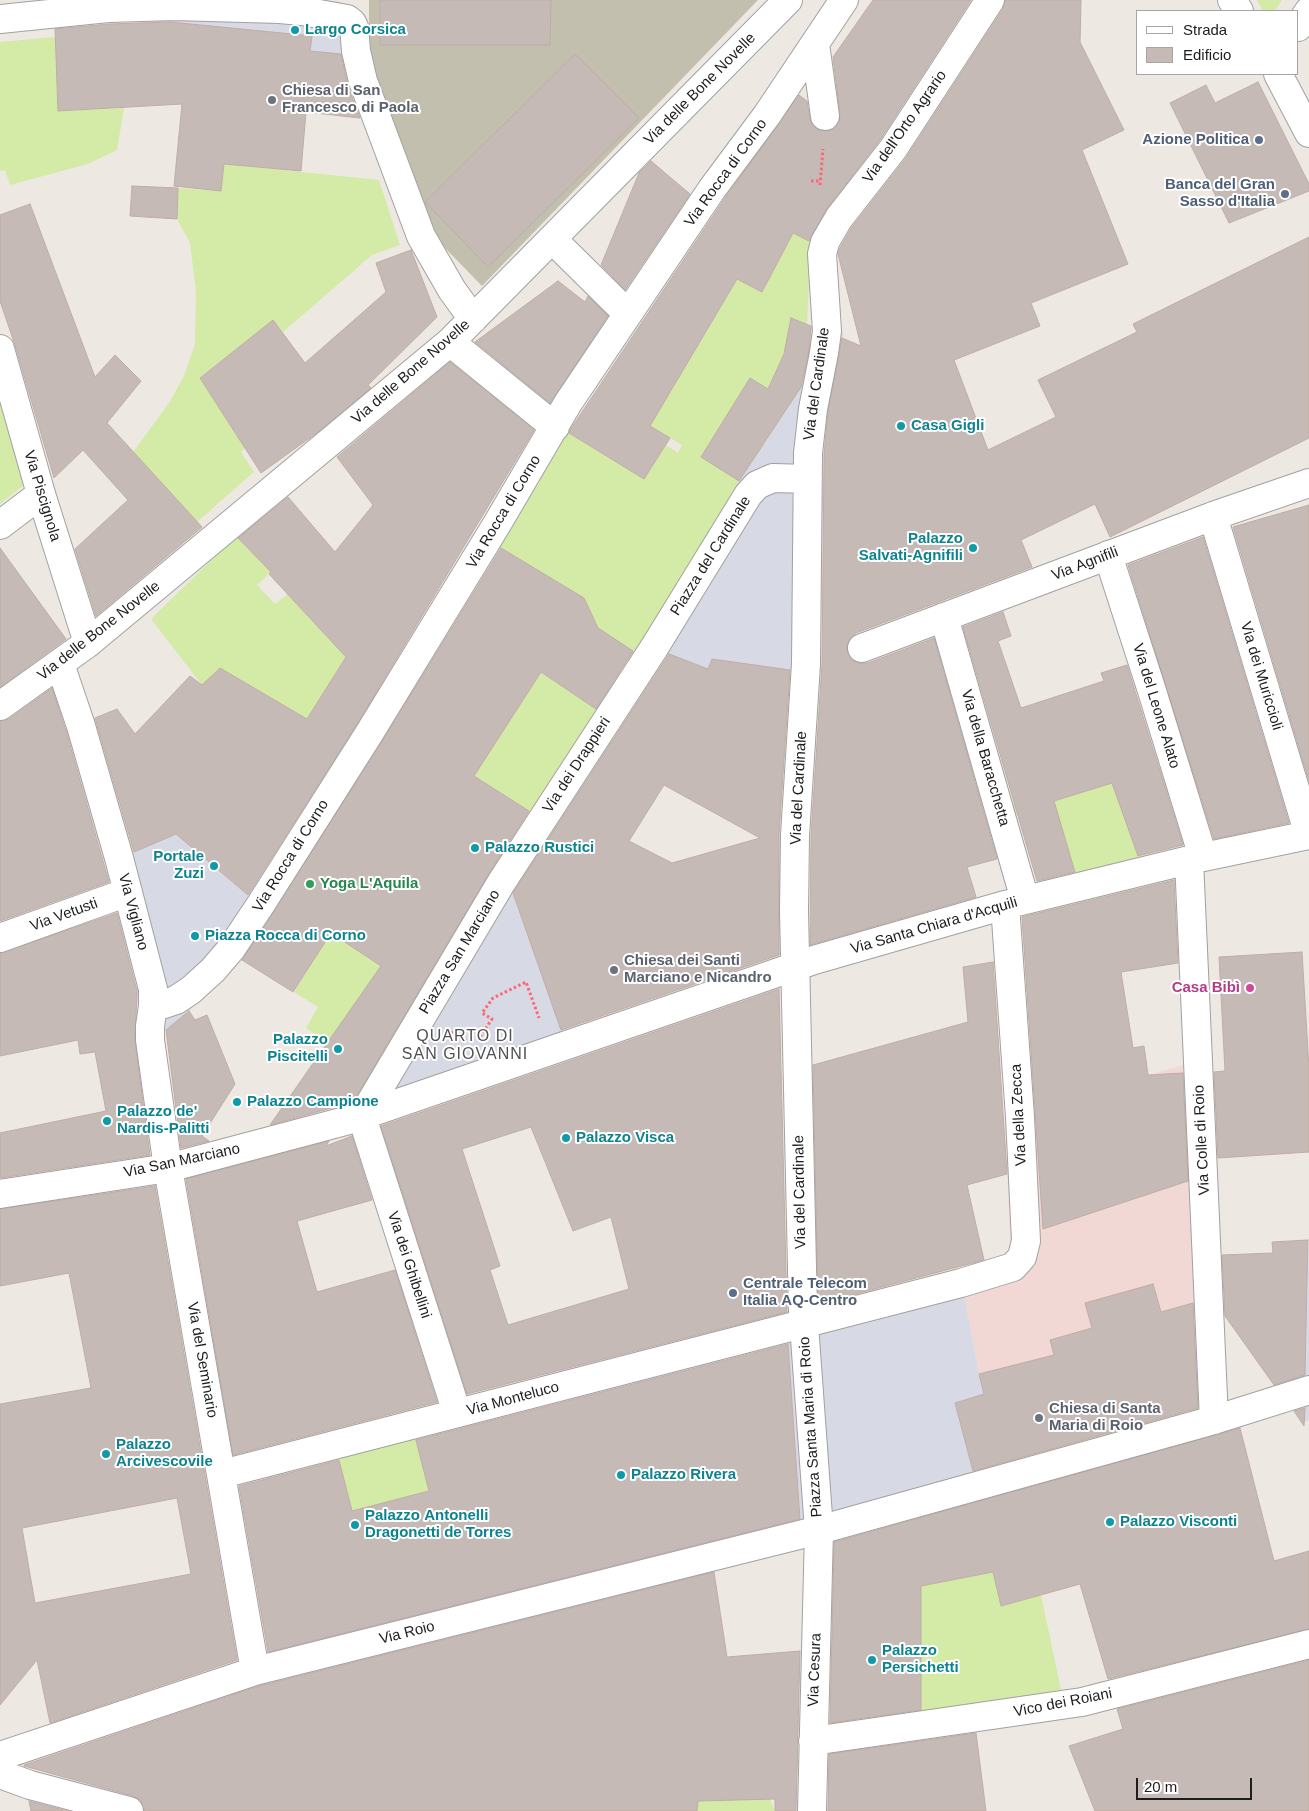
<!DOCTYPE html>
<html>
<head>
<meta charset="utf-8">
<style>
  body { margin:0 }
  #map { position:relative; width:1309px; height:1811px; overflow:hidden; background:#eee8e3; font-family:Helvetica,sans-serif }
  canvas { display:block }
  .legend { position:absolute; left:1136px; top:10px; width:162px; height:65px; box-sizing:border-box; background:#fff; border:1px solid #a5a5a5; margin:0; padding:6px 9px; list-style:none; font-size:15px; color:#1d1d1d }
  .legend li { display:flex; align-items:center; gap:10px; height:25px }
  .legend b { width:25px; border:1px solid #a5a5a5 }
  .scale { position:absolute; left:1136px; top:1778px; width:116px; height:22px; box-sizing:border-box; border:2px solid #1d1d1d; border-top:0; padding-left:6px; font-size:15px; line-height:18px; white-space:nowrap; color:#1d1d1d; -webkit-text-stroke:4px #fff; paint-order:stroke }
</style>
</head>
<body>
<div id="map">
<canvas width="1309" height="1811"></canvas>
<ul class="legend">
<li><b style="height:6px;background:#fff"></b>Strada</li>
<li><b style="height:14px;background:#c6bab6"></b>Edificio</li>
</ul>
<div class="scale">20 m</div>
</div>
<script>
const g = document.querySelector('canvas').getContext('2d');
g.lineJoin = 'round';
function fillPath(path, color) {
  g.fillStyle = color;
  g.fill(path, 'evenodd');
}
function toPath(rows) {
  const path = new Path2D();
  for (const r of rows) {
    path.moveTo(r[0], r[1]);
    for (let i = 2; i < r.length; i += 2) path.lineTo(r[i], r[i + 1]);
  }
  return path;
}
function stroke(path, color, width, dash) {
  g.strokeStyle = color;
  g.lineWidth = width;
  g.lineCap = dash ? 'butt' : 'round';
  g.setLineDash(dash || []);
  g.stroke(path);
}
function write(font, color, halo, rows, align = 'center') {
  g.font = font + ' Helvetica,sans-serif';
  g.lineWidth = 4;
  g.setLineDash([]);
  g.textBaseline = 'middle';
  g.strokeStyle = halo;
  g.fillStyle = color;
  for (const [text, x, y, turn = 0] of rows) {
    g.save();
    g.translate(x, y);
    g.rotate((+turn || 0) * Math.PI / 180);
    g.textAlign = isNaN(turn) ? turn : align;
    if (halo) g.strokeText(text, 0, 0);
    g.fillText(text, 0, 0);
    g.restore();
  }
}
fillPath(toPath([
  [1206,1058,1224,1408,1123,1433,1104,1362,984,1394,979,1374,964,1295,1011,1256,1005,1119]
]), '#f1d8d5');
fillPath(toPath([
  [369,0,758,0,482,286,445,248,429,225,373,72,369,50]
]), '#c3bfae');
fillPath(toPath([
  [1257,0,1282,0,1275,11,1263,11],
  [55,37,59,111,124,108,117,150,88,164,10,185,5,170,0,171,0,42],
  [224,164,379,180,400,245,372,255,283,332,272,321,200,377,245,448,241,452,254,472,197,522,133,452,169,403,184,376,195,344,196,292,190,243,177,219,178,188,221,191],
  [793,233,811,242,807,325,784,354,768,389,750,379,701,457,739,481,634,663,615,651,598,628,584,598,496,545,562,429,644,479,666,445,678,453,682,445,650,426,737,279,763,292,775,265],
  [0,396,24,485,0,504],
  [236,536,271,572,257,585,275,604,288,594,346,657,307,719,220,668,202,685,151,619],
  [530,665,601,712,536,815,474,776],
  [1167,765,1174,792,1121,807,1139,858,1076,875,1064,834,1021,814,1014,815,1011,804,1052,792,1055,801],
  [311,923,343,924,336,937,381,966,331,1044,306,1028,318,1007,294,992,329,936],
  [415,1436,426,1477,457,1484,352,1511,338,1457],
  [993,1572,1001,1606,1041,1595,1061,1690,921,1714,921,1586],
  [772,1794,771,1802,775,1811,697,1811,698,1801]
]), '#d4eaa7');
fillPath(toPath([
  [156,0,325,0,341,2,344,55,310,51,312,36,154,23],
  [807,325,843,333,846,406,821,416,823,502,820,654,821,671,791,671,713,659,708,669,662,652,646,643,739,481,788,407,800,380],
  [176,834,249,896,273,912,241,959,189,1011,156,1038,143,1041,135,987,144,985,126,855],
  [495,879,513,894,562,1032,573,1057,350,1136,349,1131,350,1109],
  [1309,1239,1309,1420,1302,1423,1288,1382,1306,1363],
  [964,1295,979,1374,984,1394,955,1403,980,1498,801,1524,787,1327]
]), '#d7d9e4');
const building = toPath([
  [380,0,551,0,550,45,380,45,380,0],
  [873,0,971,0,880,140,826,210,809,241,793,233,762,292,737,279,650,426,670,438,644,479,569,433,570,430,725,198,799,95,807,101,810,119,812,125,819,130,828,131,834,129,839,122,840,114,833,57,873,0],
  [1005,0,1081,0,1080,42,1124,130,1082,150,1128,264,1031,303,1040,326,954,360,988,450,1056,417,1038,380,1137,332,1133,324,1309,237,1309,438,1110,537,1095,504,1021,540,1032,567,856,633,850,638,847,646,848,654,852,660,860,663,868,663,934,638,997,859,967,867,976,897,810,945,811,836,822,664,824,454,828,411,842,338,861,346,838,254,840,248,852,227,906,158,1003,9,1005,0],
  [170,22,312,36,310,51,341,54,348,86,360,118,306,112,301,171,224,164,221,191,174,186,182,104,58,111,55,29,109,24,170,22],
  [575,54,639,118,488,267,425,202,575,54],
  [1258,82,1309,184,1309,191,1229,223,1170,103,1206,85,1215,103,1258,82],
  [651,161,690,194,625,290,601,265,639,173,651,161],
  [132,186,178,188,177,219,130,216,132,186],
  [30,204,95,377,115,355,141,381,107,423,202,527,96,616,75,549,128,500,83,450,54,478,15,345,0,301,0,215,30,204],
  [411,250,437,317,368,385,371,388,318,432,261,473,200,378,273,320,305,363,386,292,376,263,411,250],
  [558,281,585,302,588,296,608,316,550,403,475,342,558,281],
  [791,318,811,326,809,350,801,387,739,481,701,457,750,378,768,389,784,354,791,318],
  [450,362,534,430,357,724,248,895,176,834,134,852,95,718,117,709,135,734,190,676,202,685,220,668,307,719,346,657,269,574,271,572,238,538,288,497,335,552,373,505,337,457,450,362],
  [1309,505,1309,781,1233,527,1309,505],
  [1203,537,1289,823,1214,839,1128,565,1203,537],
  [0,548,66,639,0,687,0,548],
  [501,548,584,598,598,628,633,651,596,709,541,672,474,776,529,811,488,875,353,1102,270,1125,381,966,331,933,293,992,242,960,383,740,501,548],
  [1003,612,1011,636,998,641,1021,708,1104,681,1101,673,1127,665,1183,845,1138,856,1112,783,1054,801,1075,872,1037,881,963,627,1003,612],
  [669,654,708,669,712,659,790,670,779,834,779,955,561,1030,513,893,669,654],
  [664,785,760,838,672,863,629,841,664,785],
  [52,688,66,731,109,882,0,921,0,721,9,719,52,688],
  [1174,880,1178,963,1121,972,1133,1048,1144,1046,1148,1075,1183,1073,1188,1181,1043,1229,1022,917,1174,880],
  [117,913,137,991,135,1042,150,1155,0,1178,0,1133,106,1111,95,1052,80,1054,78,1040,0,1056,0,953,117,913],
  [1302,952,1309,1068,1309,1152,1218,1158,1214,1072,1225,1071,1219,957,1302,952],
  [993,962,1007,1174,967,1185,984,1260,818,1304,813,1065,968,1022,963,967,993,962],
  [779,989,787,1312,467,1394,381,1126,779,989],
  [531,1127,573,1231,611,1217,629,1289,508,1325,490,1270,500,1266,462,1149,531,1127],
  [189,1011,195,1020,207,1015,235,1084,202,1136,209,1141,181,1148,166,1030,189,1011],
  [352,1136,372,1200,297,1221,317,1292,395,1270,437,1402,233,1455,186,1179,329,1141,326,1146,352,1136],
  [155,1186,237,1660,50,1723,37,1660,0,1705,0,1404,91,1388,69,1273,0,1286,0,1209,155,1186],
  [177,1498,191,1574,35,1603,22,1528,177,1498],
  [1308,1240,1305,1375,1274,1385,1225,1316,1222,1255,1273,1253,1272,1242,1308,1240],
  [1153,1284,1161,1312,1193,1303,1198,1408,973,1471,955,1403,984,1394,979,1374,1054,1355,1050,1340,1092,1328,1085,1303,1153,1284],
  [788,1344,800,1519,268,1652,239,1486,339,1460,352,1511,429,1491,416,1440,788,1344],
  [1305,1408,1304,1426,1294,1411,1305,1408],
  [1240,1428,1274,1561,1309,1551,1309,1629,1108,1679,1080,1584,1001,1606,993,1572,921,1586,921,1710,830,1723,834,1542,1240,1428],
  [714,1572,727,1657,800,1651,796,1811,775,1811,775,1799,698,1801,697,1811,144,1811,144,1806,140,1800,133,1796,24,1766,24,1765,259,1686,714,1572],
  [1309,1660,1309,1811,1095,1811,1069,1746,1123,1729,1117,1709,1309,1660],
  [976,1733,986,1811,828,1811,829,1754,976,1733],
  [29,1801,67,1811,31,1811,29,1801]
]);
fillPath(building, '#c6bab6');
stroke(building, '#c0aca5', 1);
const minor = toPath([
  [1232,0,1239,11],
  [0,19,108,8,174,6,280,9,302,11,347,19,352,23,354,27,356,51,363,81,421,236,452,290,473,319],
  [1298,27,1309,11],
  [815,44,825,116],
  [1278,74,1309,133],
  [552,239,628,314],
  [450,342,555,427],
  [0,349,41,494,88,643],
  [0,525,41,494],
  [1108,555,1152,691,1203,857],
  [944,617,1025,900],
  [862,648,1213,516,1309,483],
  [60,664,81,726,119,858,153,989,153,1006,150,1026,150,1040,168,1168,255,1671],
  [0,706,88,643,450,342,788,0],
  [1189,860,1214,1420],
  [0,938,128,892],
  [153,1006,158,1006,176,1000,191,990,213,970,231,949,261,904,370,732,497,524,568,403,712,189,767,115,844,0],
  [362,1117,501,883,654,648,748,495,757,485,773,478,808,479],
  [362,1117,457,1413],
  [0,1194,168,1168,349,1120,814,960,1005,905,1189,860,1309,835,1213,516],
  [222,1474,961,1283,1013,1267,1022,1257,1026,1241,1020,1117,1005,905],
  [813,1741,1082,1702,1309,1644],
  [0,1756,255,1671,819,1530,1214,1420,1309,1390],
  [0,1774,30,1785,129,1811],
  [812,1811,819,1530,803,1311,794,911,795,835,806,664,808,453,813,409,824,353,827,331,822,254,825,242,839,218,893,149,990,0]
]);
stroke(minor, '#a1a1a1', 30);
stroke(toPath([
  [811,181,821,181],
  [820,185,823,149],
  [451,1032,468,1042],
  [480,1037,492,1019,482,1013,493,998,526,982,539,1018]
]), '#fc6772', 3, [2.5, 2.5]);
stroke(minor, '#fff', 28);
for (const [x, y, r, color] of [
  [295,30,5,"#0f9aa8"],
  [272,100,5,"#6b7280"],
  [1259,140,5,"#5c6f8a"],
  [1285,194,5,"#5c6f8a"],
  [901,426,5,"#0f9aa8"],
  [973,548,5,"#0f9aa8"],
  [475,848,5,"#0f9aa8"],
  [214,866,5,"#0f9aa8"],
  [310,884,5,"#2e9e5b"],
  [195,936,5,"#0f9aa8"],
  [614,970,5,"#6b7280"],
  [1250,988,5,"#d1479c"],
  [338,1049,5,"#0f9aa8"],
  [237,1102,5,"#0f9aa8"],
  [107,1121,5,"#0f9aa8"],
  [566,1138,5,"#0f9aa8"],
  [733,1293,5,"#5c6f8a"],
  [1039,1418,5,"#6b7280"],
  [106,1454,5,"#0f9aa8"],
  [621,1475,5,"#0f9aa8"],
  [1110,1522,5,"#0f9aa8"],
  [355,1525,5,"#0f9aa8"],
  [872,1660,5,"#0f9aa8"]
]) {
  const dot = new Path2D();
  dot.arc(x, y, r, 0, 2 * Math.PI);
  g.fillStyle = color;
  g.fill(dot);
  stroke(dot, '#fff', 2);
}
write('bold 15px', '#0d838f', '#fff', [
  ["Largo Corsica",305,30],
  ["Casa Gigli",911,426],
  ["Palazzo",963,539,"right"],
  ["Salvati-Agnifili",963,556,"right"],
  ["Palazzo Rustici",485,848],
  ["Portale",204,857,"right"],
  ["Zuzi",204,874,"right"],
  ["Piazza Rocca di Corno",205,936],
  ["Palazzo",328,1040,"right"],
  ["Piscitelli",328,1057,"right"],
  ["Palazzo Campione",247,1102],
  ["Palazzo de'",117,1112],
  ["Nardis-Palitti",117,1129],
  ["Palazzo Visca",576,1138],
  ["Palazzo",116,1445],
  ["Arcivescovile",116,1462],
  ["Palazzo Rivera",631,1475],
  ["Palazzo Antonelli",365,1516],
  ["Dragonetti de Torres",365,1533],
  ["Palazzo Visconti",1120,1522],
  ["Palazzo",882,1651],
  ["Persichetti",882,1668]
], 'left');
write('15px', '#1d1d1d', '#fff', [
  ["Via delle Bone Novelle",700,89,-45],
  ["Via dell'Orto Agrario",905,127,-55],
  ["Via Rocca di Corno",726,173,-54],
  ["Via delle Bone Novelle",411,372,-41],
  ["Via del Cardinale",817,384,-82],
  ["Via Piscignola",42,496,73],
  ["Via Rocca di Corno",504,512,-59],
  ["Piazza del Cardinale",711,556,-58],
  ["Via Agnifili",1085,564,-21],
  ["Via delle Bone Novelle",99,631,-38],
  ["Via dei Muriccioli",1261,676,73],
  ["Via del Leone Alato",1156,706,73],
  ["Via della Baracchetta",985,758,74],
  ["Via dei Drappieri",577,765,-57],
  ["Via del Cardinale",799,788,-87],
  ["Via Rocca di Corno",291,856,-58],
  ["Via Vigliano",133,912,75],
  ["Via Vetusti",64,915,-20],
  ["Via Santa Chiara d'Acquili",934,926,-16],
  ["Piazza San Marciano",460,952,-59],
  ["Via della Zecca",1019,1115,-93],
  ["Via Colle di Roio",1202,1140,-93],
  ["Via San Marciano",182,1161,-12],
  ["Via del Cardinale",800,1192,-91],
  ["Via dei Ghibellini",409,1265,72],
  ["Via del Seminario",202,1360,80],
  ["Via Monteluco",513,1399,-15],
  ["Piazza Santa Maria di Roio",811,1427,-94],
  ["Via Roio",407,1633,-14],
  ["Via Cesura",815,1670,-88],
  ["Vico dei Roiani",1063,1703,-11]
]);
write('bold 15px', '#5b616d', '#fff', [
  ["Chiesa di San",282,91],
  ["Francesco di Paola",282,108],
  ["Chiesa dei Santi",624,961],
  ["Marciano e Nicandro",624,978],
  ["Chiesa di Santa",1049,1409],
  ["Maria di Roio",1049,1426]
], 'left');
write('bold 15px', '#4e5e75', '#fff', [
  ["Azione Politica",1249,140],
  ["Banca del Gran",1275,185],
  ["Sasso d'Italia",1275,202],
  ["Centrale Telecom",743,1284,"left"],
  ["Italia AQ-Centro",743,1301,"left"]
], 'right');
write('bold 15px', '#27864d', '#fff', [
  ["Yoga L'Aquila",320,884]
], 'left');
write('bold 15px', '#b23c85', '#fff', [
  ["Casa Bibì",1240,988]
], 'right');
g.letterSpacing = '1px';
write('16px', '#505050', '#fff', [
  ["QUARTO DI",465,1037],
  ["SAN GIOVANNI",465,1055]
]);
g.letterSpacing = '0px';
</script>
</body>
</html>
